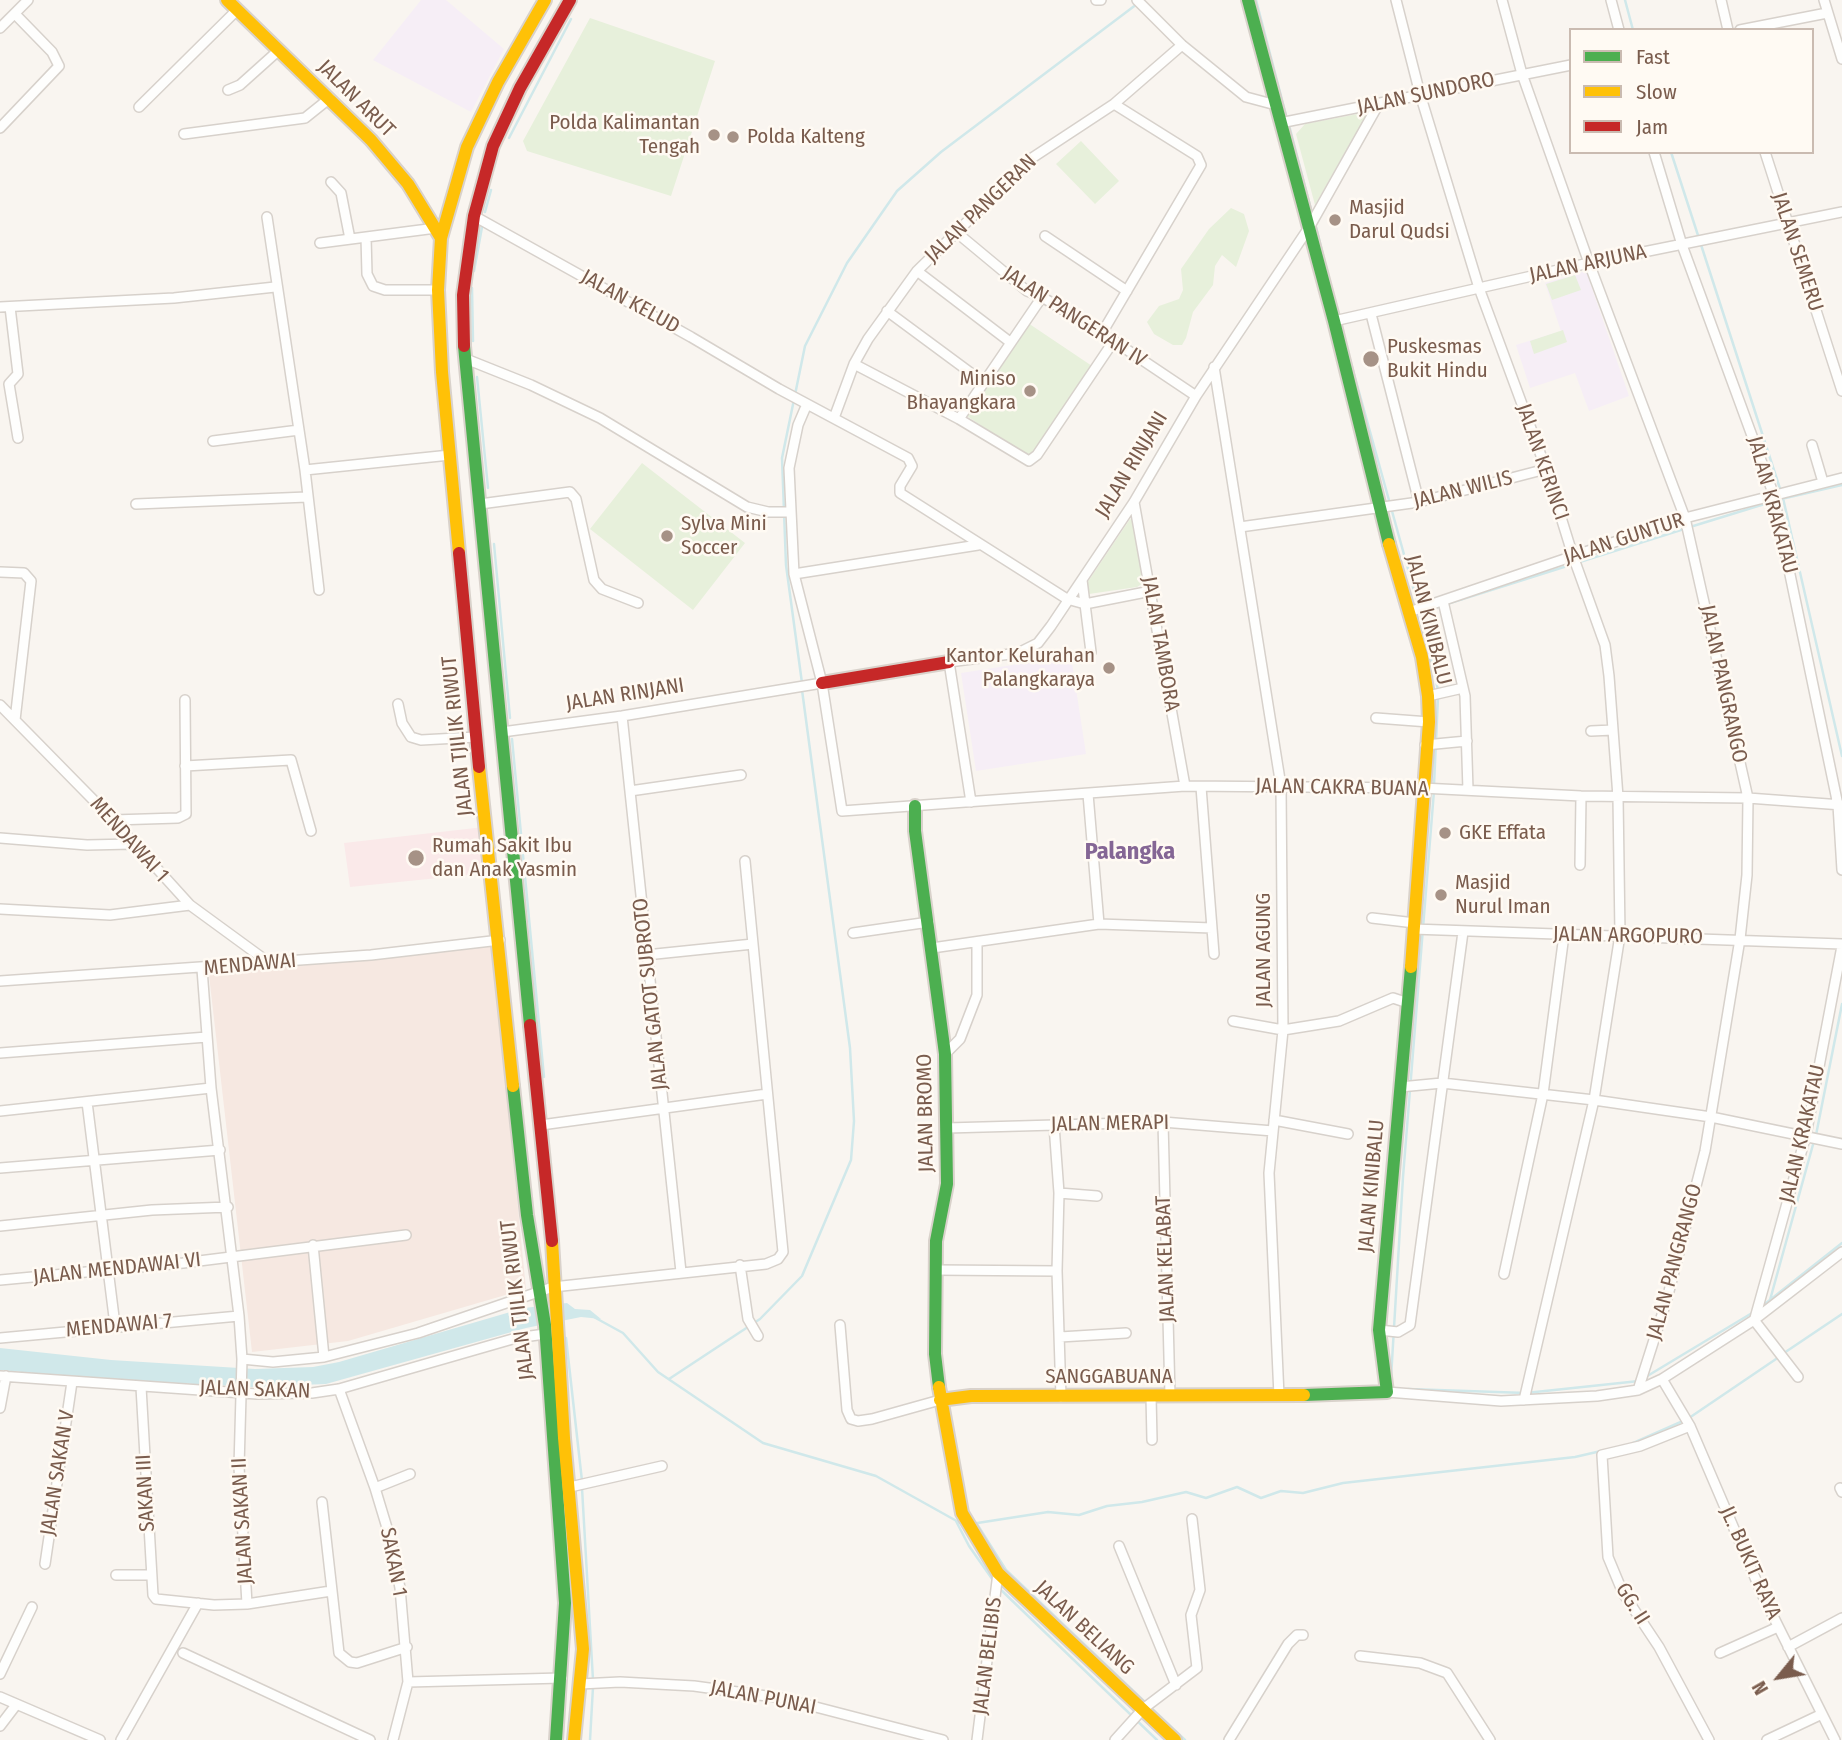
<!DOCTYPE html>
<html>
<head>
<meta charset="utf-8">
<style>
  body { margin:0 }
  #map { position:relative; width:1842px; height:1740px; overflow:hidden; background:#f9f5f0; font-family:"Fira Sans Condensed",sans-serif }
  canvas { display:block }
  .legend { position:absolute; left:1569px; top:28px; width:245px; height:126px; box-sizing:border-box; background:#fffaf3; border:2px solid #cabbb1; margin:0; padding:9px 12px; list-style:none; font-size:21px; color:#7a5c4d }
  .legend li { display:flex; align-items:center; gap:14px; height:35px }
  .legend b { width:35px; border:2px solid #cabbb1 }
  .north { position:absolute; left:1744px; top:1642px; width:70px; height:70px; -webkit-text-stroke:5px #fffaf3; paint-order:stroke; rotate:240deg; font-size:19px; font-weight:700; line-height:28px; text-align:center; color:#7a5c4d }
  .north::after { content:''; display:block; margin:auto; width:24px; height:32px; background:#7a5c4d; clip-path:polygon(50% 0,100% 100%,50% 72%,0 100%) }
</style>
</head>
<body>
<div id="map">
<canvas width="1842" height="1740"></canvas>
<ul class="legend">
<li><b style="height:9px;background:#4caf50"></b>Fast</li>
<li><b style="height:9px;background:#ffc107"></b>Slow</li>
<li><b style="height:9px;background:#c62828"></b>Jam</li>
</ul>
<div class="north">N</div>
</div>
<script>
const g = document.querySelector('canvas').getContext('2d');
g.lineJoin = 'round';
function fillPath(path, color) {
  g.fillStyle = color;
  g.fill(path, 'evenodd');
}
function toPath(rows) {
  const path = new Path2D();
  for (const r of rows) {
    path.moveTo(r[0], r[1]);
    for (let i = 2; i < r.length; i += 2) path.lineTo(r[i], r[i + 1]);
  }
  return path;
}
function stroke(path, color, width, dash) {
  g.strokeStyle = color;
  g.lineWidth = width;
  g.lineCap = dash ? 'butt' : 'round';
  g.setLineDash(dash || []);
  g.stroke(path);
}
function write(font, color, halo, rows, align = 'center') {
  g.font = font + ' "Fira Sans Condensed",sans-serif';
  g.lineWidth = 5;
  g.setLineDash([]);
  g.textBaseline = 'middle';
  g.strokeStyle = halo;
  g.fillStyle = color;
  for (const [text, x, y, turn = 0] of rows) {
    g.save();
    g.translate(x, y);
    g.rotate((+turn || 0) * Math.PI / 180);
    g.textAlign = isNaN(turn) ? turn : align;
    if (halo) g.strokeText(text, 0, 0);
    g.fillText(text, 0, 0);
    g.restore();
  }
}
fillPath(toPath([
  [492,946,526,1289,348,1341,252,1352,209,975]
]), '#f6e8e1');
fillPath(toPath([
  [421,0,446,0,504,49,471,112,373,60],
  [1586,271,1629,396,1589,411,1575,373,1530,388,1516,345,1561,331,1545,283],
  [1071,656,1086,754,976,771,961,673]
]), '#f6eef6');
fillPath(toPath([
  [484,827,487,873,350,887,344,843]
]), '#fae9e9');
fillPath(toPath([
  [590,18,715,61,671,196,527,151,523,141],
  [1368,112,1315,205,1296,134,1305,124],
  [1081,141,1119,181,1095,204,1056,164],
  [1231,208,1244,214,1249,231,1236,267,1222,255,1215,266,1213,285,1193,312,1186,338,1182,345,1173,345,1154,334,1147,322,1159,306,1179,299,1183,290,1181,269,1209,229],
  [1575,275,1581,290,1552,300,1546,284],
  [1028,323,1092,366,1031,459,967,416],
  [1563,330,1567,342,1534,354,1530,341],
  [642,463,745,543,693,610,590,529],
  [1130,519,1134,521,1145,582,1137,587,1089,594,1087,583]
]), '#e7f0db');
fillPath(toPath([
  [567,1303,575,1309,590,1310,601,1319,581,1317,526,1328,326,1384,250,1387,99,1379,0,1370,0,1348,111,1360,255,1369,313,1367,339,1362,524,1308]
]), '#d0e8ea');
stroke(toPath([
  [1256,0,1287,119],
  [1625,0,1633,30],
  [1289,125,1313,217],
  [509,138,571,19],
  [1671,152,1783,498,1842,756],
  [485,212,491,190],
  [1315,223,1333,295],
  [474,271,482,227],
  [472,288,473,341],
  [1346,345,1418,605],
  [477,377,488,488],
  [1777,500,1842,485],
  [1690,527,1771,502],
  [494,544,510,718],
  [1447,604,1684,529],
  [1420,612,1438,690],
  [1420,613,1440,606],
  [802,683,786,565,782,458,805,346,847,263,897,191,941,152,1137,4],
  [512,739,544,1077],
  [1434,785,1438,697],
  [1816,1135,1842,1004],
  [1770,1300,1814,1141],
  [1761,1307,1842,1243],
  [592,1316,623,1333,658,1372,763,1443,876,1476,962,1524],
  [566,1338,582,1481],
  [1784,1353,1842,1314],
  [1391,1378,1403,1177,1434,791],
  [1644,1378,1752,1313],
  [669,1379,760,1319,802,1276,851,1160,854,1121,850,1048,802,690],
  [1408,1389,1526,1393,1639,1381],
  [1689,1418,1779,1357],
  [1631,1444,1683,1421],
  [582,1488,593,1680],
  [956,1521,969,1546,995,1583],
  [971,1524,1048,1512,1079,1515,1107,1506,1142,1502,1186,1492,1206,1498,1237,1487,1261,1498,1281,1491,1303,1493,1343,1483,1575,1457,1601,1451],
  [977,1524,1006,1570,1185,1740],
  [999,1588,1157,1740],
  [590,1740,593,1687]
]), '#d0e8ea', 2.5);
const street = toPath([
  [1096,0,1101,0],
  [1137,0,1182,45,1246,97,1276,105],
  [1396,0,1420,94,1479,288,1546,469,1573,556,1605,645,1609,676,1618,797,1620,935,1594,1100,1524,1400],
  [1502,0,1522,74,1589,263,1685,518,1748,798,1747,875,1740,939,1705,1151,1667,1299,1638,1390],
  [1611,0,1619,30],
  [1721,0,1728,30],
  [1824,0,1842,59],
  [0,28,28,0],
  [1740,30,1827,13],
  [228,90,240,85,279,50],
  [139,107,237,10],
  [1280,123,1571,65],
  [0,128,59,66,52,52,15,14],
  [184,134,305,118,330,98],
  [1654,152,1682,245,1773,493,1838,805,1842,870],
  [1765,152,1842,391],
  [331,182,341,193,350,239],
  [474,216,691,337,779,389,908,458,912,466,900,486,900,493,1067,599,1085,604,1151,591],
  [267,217,305,470,319,590],
  [956,232,1027,291,1042,297,1102,333,1196,396],
  [1045,236,1127,291],
  [366,237,367,274,373,286,385,290,438,290],
  [320,243,436,228],
  [917,271,1010,342],
  [0,307,174,298,275,287],
  [10,307,18,374,9,384,18,438],
  [887,311,983,382],
  [1371,314,1419,502],
  [1334,321,1589,263,1842,212],
  [1102,333,1201,165,1197,156,1114,104],
  [466,359,531,385,600,418,747,507,768,512,790,512],
  [854,364,959,419,1029,461,1037,455,1113,342],
  [1214,367,1281,786,1283,1030,1269,1173,1279,1396],
  [807,404,798,425,789,468,794,574,822,683,842,811,1185,786,1422,788,1581,796,1748,798,1842,805],
  [834,418,854,364,868,339,917,271,1032,158,1114,104,1182,45],
  [959,419,1042,297],
  [213,441,299,430],
  [1812,445,1823,482],
  [305,470,450,455],
  [1134,502,1185,786],
  [136,504,307,497],
  [480,504,570,492,576,499,594,580,602,589,638,603],
  [1240,527,1419,502,1546,469],
  [0,572,24,573,31,581,15,720],
  [794,574,978,545],
  [1082,580,1091,652],
  [1443,601,1465,696,1468,790],
  [1409,612,1685,518,1842,478],
  [1428,696,1463,688],
  [398,704,402,723,411,737,421,740,476,737],
  [0,705,113,820,190,905,268,962],
  [622,716,681,1272],
  [1376,718,1429,722],
  [1591,731,1613,730],
  [502,732,622,716,822,683],
  [1425,745,1467,741],
  [185,766,291,760,311,831],
  [1201,787,1214,954],
  [630,791,741,775],
  [1088,794,1099,924],
  [971,802,949,662,1018,653,1038,643,1051,626,1134,502,1196,396,1310,226,1378,105],
  [113,820,178,818,186,814,185,700],
  [0,838,87,845,132,844],
  [745,861,753,944],
  [1580,865,1581,796],
  [0,909,110,915,190,905],
  [1372,918,1415,923],
  [1413,929,1842,944],
  [853,933,929,922],
  [932,948,1099,924,1212,928],
  [0,981,371,955,500,940],
  [1233,1021,1283,1030,1339,1021,1393,998,1405,1002],
  [0,1053,207,1037],
  [945,1054,960,1039,977,995,977,942],
  [1400,1087,1442,1083,1594,1100,1711,1117,1842,1144],
  [87,1102,115,1325],
  [0,1111,211,1088],
  [1274,1120,1348,1134],
  [1163,1122,1170,1396],
  [541,1125,767,1094],
  [1054,1125,1059,1193,1057,1271,1061,1397],
  [947,1128,1163,1122,1273,1131],
  [0,1168,220,1150],
  [1059,1193,1097,1196],
  [0,1226,152,1210,228,1207],
  [313,1245,324,1357],
  [740,1265,748,1319,758,1336],
  [935,1270,1057,1271],
  [1504,1274,1543,1094,1564,935],
  [0,1280,183,1263,406,1235],
  [1755,1318,1806,1135,1842,946],
  [1754,1320,1798,1377],
  [840,1325,847,1410,851,1419,858,1421,872,1419,940,1400],
  [1379,1330,1398,1332,1410,1325,1463,932],
  [1060,1337,1126,1333],
  [0,1338,239,1316],
  [242,1359,273,1362,324,1357,418,1333,553,1287,766,1264,778,1259,783,1252,753,944,646,955],
  [0,1376,257,1394,312,1393,339,1389,516,1338,545,1334],
  [1662,1379,1690,1426,1762,1594,1835,1740],
  [141,1387,153,1595,156,1599,214,1605,247,1604,239,1467,242,1359,239,1316,211,1088,202,969],
  [339,1389,375,1488,391,1541,400,1588,408,1682,393,1740],
  [1387,1392,1501,1401,1597,1396,1638,1390,1662,1379,1754,1320,1842,1252],
  [1151,1396,1152,1440],
  [0,1408,6,1376],
  [1690,1426,1640,1446,1602,1455,1608,1557,1623,1593,1659,1647,1709,1740],
  [570,1487,662,1466],
  [375,1488,410,1474],
  [1840,1488,1842,1492],
  [322,1502,339,1653,350,1662,357,1663,407,1647],
  [1119,1546,1176,1685],
  [45,1564,72,1382],
  [116,1575,150,1575],
  [247,1604,331,1591],
  [1788,1647,1842,1618],
  [183,1653,370,1740],
  [1720,1653,1778,1627],
  [1360,1656,1420,1663,1447,1673,1490,1740],
  [0,1674,32,1607],
  [408,1682,562,1678],
  [580,1684,620,1682,694,1686,781,1698,943,1740],
  [0,1697,100,1740],
  [0,1726,16,1705],
  [121,1740,198,1603],
  [977,1740,998,1573],
  [1115,1740,1143,1709,1197,1668,1191,1615,1200,1590,1192,1519],
  [1229,1740,1288,1644,1297,1635,1303,1635],
  [1767,1740,1822,1714]
]);
const fast = toPath([
  [1248,0,1334,321,1389,544],
  [464,346,530,1025],
  [915,806,915,831,945,1054,947,1184,936,1241,935,1354,939,1387],
  [513,1086,527,1215,545,1325,565,1603,556,1740],
  [1304,1395,1387,1392,1379,1330,1411,967]
]);
const slow = toPath([
  [227,0,371,140,408,184,441,238],
  [1389,544,1422,657,1428,696,1429,722,1411,967],
  [459,553,442,372,438,290,441,238,467,147,498,82,545,0],
  [479,767,513,1086],
  [552,1241,564,1438,583,1649,574,1740],
  [939,1387,962,1513,998,1573,1175,1740],
  [940,1400,971,1396,1304,1395]
]);
const jam = toPath([
  [464,346,463,295,474,216,493,146,520,88,570,0],
  [459,553,479,767],
  [822,683,949,662],
  [530,1025,552,1241]
]);
stroke(street, '#d7d1cb', 12);
stroke(fast, '#d9d2cb', 16);
stroke(slow, '#d9d2cb', 16);
stroke(jam, '#d9d2cb', 16);
stroke(street, '#fefefd', 9);
stroke(fast, '#4caf50', 12);
stroke(slow, '#ffc107', 12);
stroke(jam, '#c62828', 12);
for (const [x, y, r, color] of [
  [714,135,7,"#a69286"],
  [733,137,7,"#a69286"],
  [1335,220,7,"#a69286"],
  [1371,359,9,"#a69286"],
  [1030,391,7,"#a69286"],
  [667,536,7,"#a69286"],
  [1109,668,7,"#a69286"],
  [1445,833,7,"#a69286"],
  [416,858,9,"#a69286"],
  [1441,895,7,"#a69286"]
]) {
  const dot = new Path2D();
  dot.arc(x, y, r, 0, 2 * Math.PI);
  g.fillStyle = color;
  g.fill(dot);
  stroke(dot, '#fffaf3', 2.5);
}
write('21px', '#7a5c4d', '#fffaf3', [
  ["JALAN SUNDORO",1426,94,-12],
  ["JALAN ARUT",356,99,45],
  ["JALAN PANGERAN",981,209,-44],
  ["JALAN SEMERU",1797,252,72],
  ["JALAN ARJUNA",1588,264,-12],
  ["JALAN KELUD",630,302,29],
  ["JALAN PANGERAN IV",1074,317,33],
  ["JALAN KERINCI",1542,462,71],
  ["JALAN RINJANI",1132,465,-59],
  ["JALAN WILIS",1463,490,-14],
  ["JALAN KRAKATAU",1772,505,75],
  ["JALAN GUNTUR",1624,539,-18],
  ["JALAN KINIBALU",1428,620,76],
  ["JALAN TAMBORA",1160,644,80],
  ["JALAN PANGRANGO",1723,684,78],
  ["JALAN RINJANI",625,695,-9],
  ["JALAN TJILIK RIWUT",458,736,-96],
  ["JALAN CAKRA BUANA",1342,788,1],
  ["MENDAWAI 1",129,840,48],
  ["JALAN ARGOPURO",1628,936,1],
  ["JALAN AGUNG",1264,950,-90],
  ["MENDAWAI",250,965,-5],
  ["JALAN GATOT SUBROTO",651,994,-96],
  ["JALAN BROMO",926,1113,-91],
  ["JALAN MERAPI",1110,1124,-1],
  ["JALAN KRAKATAU",1803,1134,-77],
  ["JALAN KINIBALU",1372,1186,-85],
  ["JALAN KELABAT",1166,1259,-92],
  ["JALAN PANGRANGO",1675,1262,-75],
  ["JALAN MENDAWAI VI",117,1269,-6],
  ["JALAN TJILIK RIWUT",518,1300,-97],
  ["MENDAWAI 7",119,1326,-5],
  ["SANGGABUANA",1109,1377],
  ["JALAN SAKAN",255,1390,2],
  ["JALAN SAKAN V",58,1473,-81],
  ["SAKAN III",146,1493,-93],
  ["JALAN SAKAN II",243,1521,-93],
  ["SAKAN 1",393,1562,79],
  ["JL. BUKIT RAYA",1750,1563,66],
  ["GG. II",1632,1604,58],
  ["JALAN BELIANG",1084,1628,43],
  ["JALAN BELIBIS",988,1656,-83],
  ["JALAN PUNAI",763,1698,11]
]);
write('21px', '#7a5c4d', '#fffaf3', [
  ["Polda Kalimantan",700,123,"right"],
  ["Tengah",700,147,"right"],
  ["Polda Kalteng",747,137],
  ["Masjid",1349,208],
  ["Darul Qudsi",1349,232],
  ["Puskesmas",1387,347],
  ["Bukit Hindu",1387,371],
  ["Miniso",1016,379,"right"],
  ["Bhayangkara",1016,403,"right"],
  ["Sylva Mini",681,524],
  ["Soccer",681,548],
  ["Kantor Kelurahan",1095,656,"right"],
  ["Palangkaraya",1095,680,"right"],
  ["GKE Effata",1459,833],
  ["Rumah Sakit Ibu",432,846],
  ["dan Anak Yasmin",432,870],
  ["Masjid",1455,883],
  ["Nurul Iman",1455,907]
], 'left');
write('bold 24px', '#846695', '#fffaf3', [
  ["Palangka",1130,852]
]);
</script>
</body>
</html>
